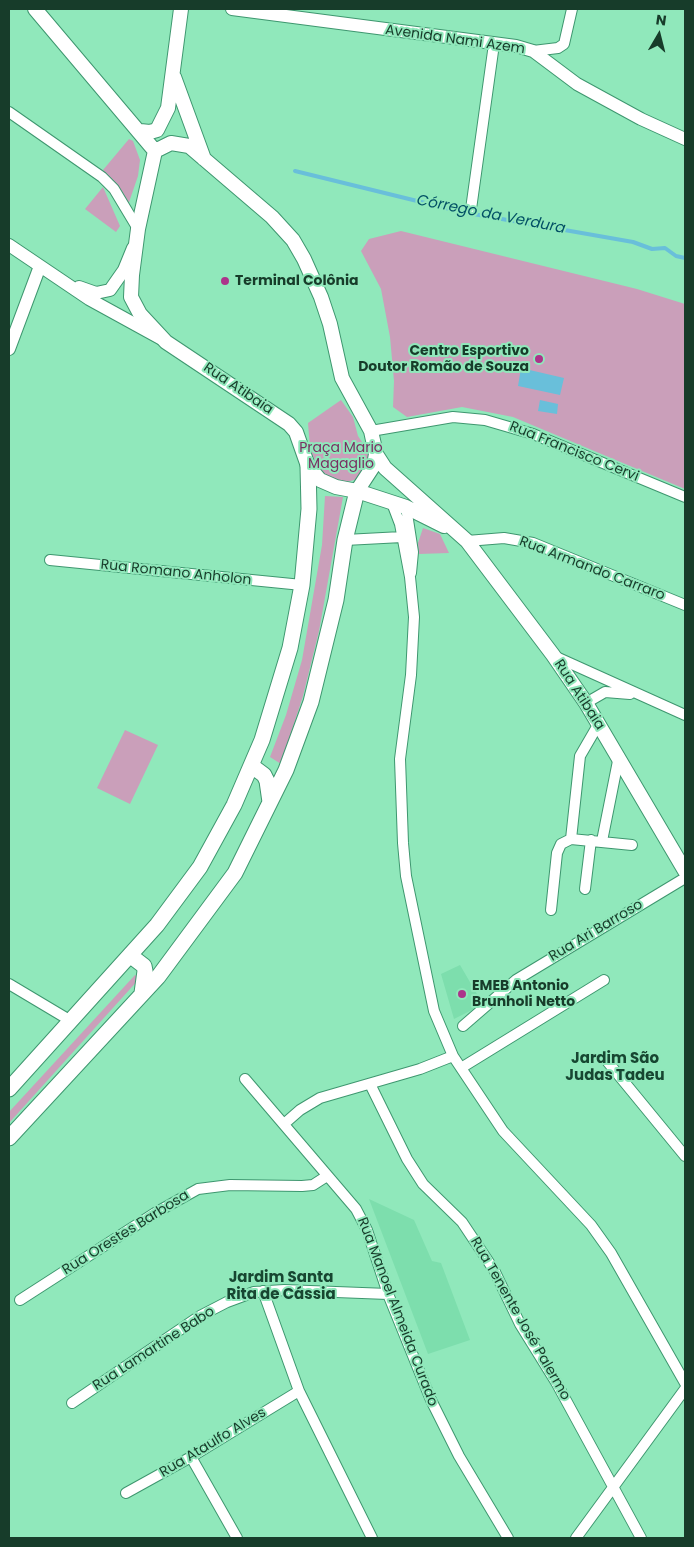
<!DOCTYPE html>
<html>
<head>
<meta charset="utf-8">
<style>
  body { margin:0 }
  #map { position:relative; width:694px; height:1547px; overflow:hidden; background:#90e8bb; font-family:Poppins,sans-serif }
  canvas { display:block }
  .frame { position:absolute; inset:0; border:10px solid #173c2a; pointer-events:none }
  .north { position:absolute; left:634px; top:10px; width:50px; height:50px; -webkit-text-stroke:4px #90e8bb; paint-order:stroke; rotate:8deg; font-size:14px; font-weight:700; line-height:20px; text-align:center; color:#173c2a }
  .north::after { content:''; display:block; margin:auto; width:18px; height:22px; background:#173c2a; clip-path:polygon(50% 0,100% 100%,50% 72%,0 100%) }
</style>
</head>
<body>
<div id="map">
<canvas width="694" height="1547"></canvas>
<div class="frame"></div>
<div class="north">N</div>
</div>
<script>
const g = document.querySelector('canvas').getContext('2d');
g.lineJoin = 'round';
function fillPath(path, color) {
  g.fillStyle = color;
  g.fill(path, 'evenodd');
}
function toPath(rows) {
  const path = new Path2D();
  for (const r of rows) {
    path.moveTo(r[0], r[1]);
    for (let i = 2; i < r.length; i += 2) path.lineTo(r[i], r[i + 1]);
  }
  return path;
}
function stroke(path, color, width, dash) {
  g.strokeStyle = color;
  g.lineWidth = width;
  g.lineCap = dash ? 'butt' : 'round';
  g.setLineDash(dash || []);
  g.stroke(path);
}
function write(font, color, halo, rows, align = 'center') {
  g.font = font + ' Poppins,sans-serif';
  g.lineWidth = 4;
  g.setLineDash([]);
  g.textBaseline = 'middle';
  g.strokeStyle = halo;
  g.fillStyle = color;
  for (const [text, x, y, turn = 0] of rows) {
    g.save();
    g.translate(x, y);
    g.rotate((+turn || 0) * Math.PI / 180);
    g.textAlign = isNaN(turn) ? turn : align;
    if (halo) g.strokeText(text, 0, 0);
    g.fillText(text, 0, 0);
    g.restore();
  }
}
fillPath(toPath([
  [460,965,481,1001,472,1010,454,1019,441,974],
  [369,1199,414,1220,432,1261,441,1263,470,1340,428,1354]
]), '#7ddead');
fillPath(toPath([
  [129,139,133,141,140,160,138,176,127,208,120,193,103,170],
  [103,187,120,226,116,232,85,209],
  [401,231,637,289,685,304,685,489,513,417,462,407,407,417,393,407,394,381,390,337,381,289,361,251,369,239],
  [341,400,353,417,358,436,372,457,361,478,340,484,329,481,318,469,310,448,308,423],
  [325,496,343,497,319,631,303,696,281,764,270,757,286,715,302,660,322,545],
  [423,528,440,534,449,553,419,554,418,543],
  [125,730,158,745,130,804,97,788],
  [135,975,140,978,9,1123,9,1112]
]), '#ca9fba');
fillPath(toPath([
  [521,368,564,378,560,395,518,386],
  [540,400,558,404,557,414,538,411]
]), '#69bfda');
stroke(toPath([
  [295,171,462,212,633,242,652,249,665,248,676,256,685,258]
]), '#69bfda', 4);
const minor = toPath([
  [533,51,558,48,564,44,572,9],
  [9,112,102,177,114,189,138,229],
  [471,209,494,44],
  [371,431,453,417,485,420,533,434,685,497],
  [392,503,400,524,410,577,414,617,411,675,400,759,403,843,406,876,434,1011,453,1056,503,1131,591,1225,611,1253,685,1383],
  [406,507,413,552,411,573],
  [345,540,402,537],
  [467,541,504,538,533,543,685,605],
  [50,560,302,585],
  [554,656,685,715],
  [586,703,605,692,630,694],
  [571,839,632,845],
  [602,841,619,756],
  [585,889,591,840],
  [551,910,557,853,561,844,571,839,580,756,598,725],
  [9,984,71,1021],
  [463,1026,516,980,685,878],
  [607,1061,685,1156],
  [461,1068,604,980],
  [245,1079,356,1209,367,1230,388,1294,431,1400,459,1456,508,1538],
  [370,1084,407,1159,423,1184,462,1222,494,1270,520,1324,556,1382,641,1538],
  [284,1124,300,1110,320,1098,420,1069,453,1056],
  [263,1291,299,1391,372,1538],
  [20,1300,155,1213,198,1189,230,1185,302,1186,313,1185,327,1176],
  [72,1403,200,1316,227,1302,254,1292,284,1290,388,1294],
  [191,1457,237,1538],
  [126,1493,191,1457,299,1391],
  [576,1538,685,1389]
]);
const tertiary = toPath([
  [232,9,516,46,533,51,577,84,641,119,685,139],
  [9,245,89,299,160,338],
  [79,287,96,293,110,290,124,270,133,248],
  [9,349,40,266]
]);
const secondary = toPath([
  [35,9,155,151],
  [174,77,204,159],
  [140,131,150,132,157,130,168,108,181,9],
  [155,151,171,143,189,146,272,217,293,240,304,259,321,297,330,324,342,378,371,431,376,454,385,468,467,541,553,655,586,703,685,871],
  [155,151,138,229,132,275,131,297,140,314,166,342,289,424,296,432,308,466,320,480,336,487,357,491,406,507,444,526],
  [357,491,374,465,376,454]
]);
const primary = toPath([
  [252,766,264,775,267,781,270,802],
  [131,956,144,966,145,971,142,993],
  [9,1089,157,925,200,867,234,805,262,740,290,648,302,585,309,509,308,466],
  [9,1138,158,977,235,873,286,770,311,702,336,600,345,540,357,491]
]);
stroke(minor, '#3e976f', 12);
stroke(tertiary, '#3e976f', 14);
stroke(secondary, '#3e976f', 16);
stroke(primary, '#3e976f', 17);
stroke(minor, '#fff', 10);
stroke(tertiary, '#fff', 12);
stroke(secondary, '#fff', 14);
stroke(primary, '#fff', 15);
for (const [x, y, r, color] of [
  [225,281,5,"#ac348a"],
  [539,359,5,"#ac348a"],
  [462,994,5,"#ac348a"]
]) {
  const dot = new Path2D();
  dot.arc(x, y, r, 0, 2 * Math.PI);
  g.fillStyle = color;
  g.fill(dot);
  stroke(dot, '#90e8bb', 2);
}
write('14px', '#173c2a', '#90e8bb', [
  ["Avenida Nami Azem",455,40,8],
  ["Rua Atibaia",238,389,34],
  ["Rua Francisco Cervi",574,452,22],
  ["Rua Armando Carraro",592,569,21],
  ["Rua Romano Anholon",176,573,6],
  ["Rua Atibaia",579,695,57],
  ["Rua Ari Barroso",596,931,-31],
  ["Rua Orestes Barbosa",126,1233,-32],
  ["Rua Manoel Almeida Curado",397,1312,69],
  ["Rua Tenente José Palermo",520,1319,60],
  ["Rua Lamartine Babo",154,1349,-33],
  ["Rua Ataulfo Alves",213,1443,-31]
]);
write('bold 14px', '#173c2a', '#90e8bb', [
  ["Terminal Colônia",235,281],
  ["Centro Esportivo",529,351,"right"],
  ["Doutor Romão de Souza",529,367,"right"],
  ["EMEB Antonio",472,986],
  ["Brunholi Netto",472,1002]
], 'left');
write('14px', '#792f62', '#90e8bb', [
  ["Praça Mario",341,448],
  ["Magaglio",341,464]
]);
write('italic 15px', '#035165', '#90e8bb', [
  ["Córrego da Verdura",491,215,11]
]);
write('bold 15px', '#174631', '#90e8bb', [
  ["Jardim São",615,1059],
  ["Judas Tadeu",615,1076],
  ["Jardim Santa",281,1278],
  ["Rita de Cássia",281,1295]
]);
</script>
</body>
</html>
